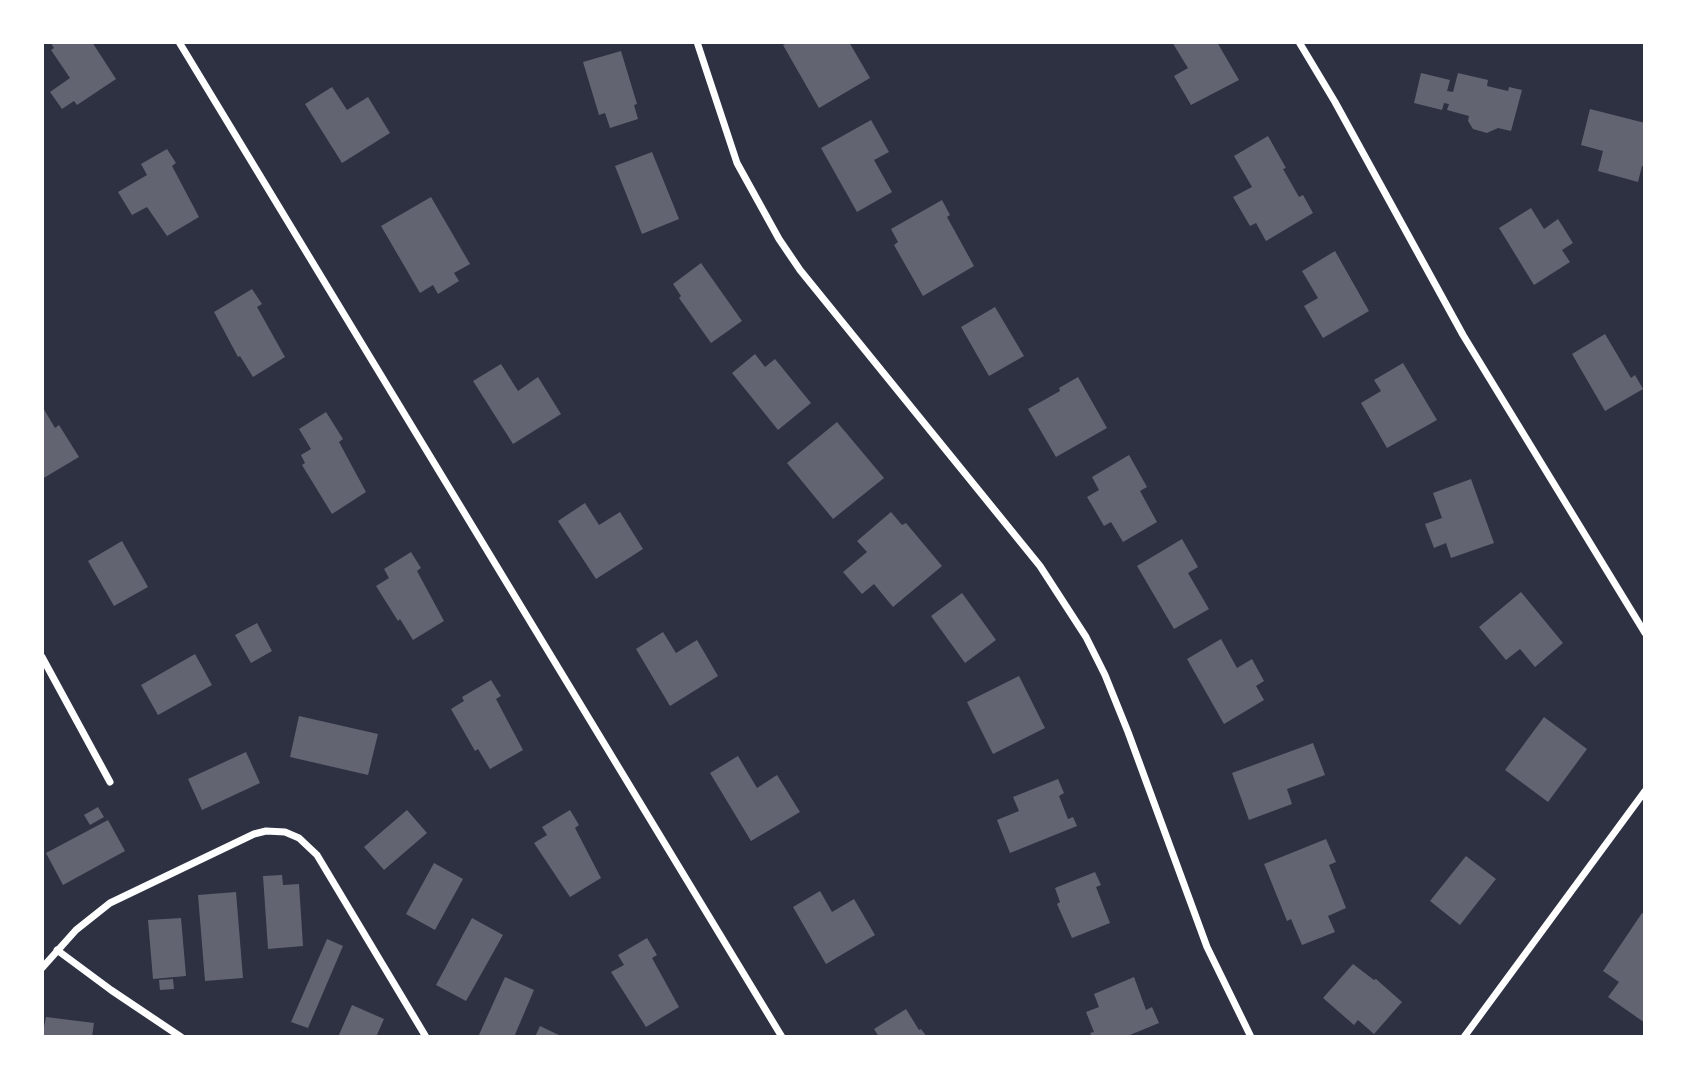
<!DOCTYPE html>
<html>
<head>
<meta charset="utf-8">
<style>
  body { margin:0 }
  #map { position:relative; width:1687px; height:1079px; overflow:hidden; background:#2d3142; font-family:Helvetica,sans-serif }
  canvas { display:block }
  .frame { position:absolute; inset:0; border:44px solid #fff; pointer-events:none }
</style>
</head>
<body>
<div id="map">
<canvas width="1687" height="1079"></canvas>
<div class="frame"></div>
</div>
<script>
const g = document.querySelector('canvas').getContext('2d');
g.lineJoin = 'round';
function fillPath(path, color) {
  g.fillStyle = color;
  g.fill(path, 'evenodd');
}
function toPath(rows) {
  const path = new Path2D();
  for (const r of rows) {
    path.moveTo(r[0], r[1]);
    for (let i = 2; i < r.length; i += 2) path.lineTo(r[i], r[i + 1]);
  }
  return path;
}
function stroke(path, color, width, dash) {
  g.strokeStyle = color;
  g.lineWidth = width;
  g.lineCap = dash ? 'butt' : 'round';
  g.setLineDash(dash || []);
  g.stroke(path);
}
fillPath(toPath([
  [50,42,92,42,116,79,77,105,74,101,62,109,50,92,70,78,51,50,54,48],
  [789,42,849,42,870,78,819,108,783,45],
  [1172,42,1217,42,1239,80,1191,105,1174,76,1188,68],
  [621,51,637,104,634,105,638,119,610,128,605,113,599,115,583,62],
  [1421,73,1450,80,1447,91,1453,92,1458,73,1488,80,1487,86,1508,91,1509,87,1522,90,1511,131,1498,128,1487,133,1473,129,1468,121,1469,116,1447,110,1449,104,1444,103,1442,110,1414,103],
  [332,87,347,110,368,97,390,133,342,163,305,104],
  [1590,109,1645,123,1645,166,1642,166,1638,182,1598,171,1603,151,1581,145],
  [871,120,889,152,874,160,892,192,857,212,821,148],
  [1268,136,1286,168,1283,169,1299,197,1303,195,1313,213,1266,241,1256,223,1250,226,1233,197,1252,187,1234,156],
  [167,149,176,163,172,166,199,217,167,236,147,207,132,215,118,192,147,175,141,164],
  [652,152,679,219,642,234,615,166],
  [431,197,470,264,454,273,459,281,438,294,433,285,420,293,381,226],
  [942,200,950,215,947,217,974,266,923,296,894,245,898,242,891,229],
  [1531,208,1544,229,1558,219,1573,243,1562,250,1570,262,1534,285,1499,228],
  [1335,251,1369,311,1323,338,1304,306,1318,298,1302,271],
  [701,263,742,321,711,343,679,298,681,296,673,284],
  [252,289,262,304,257,307,285,357,253,377,240,356,238,357,214,312],
  [995,307,1024,356,989,376,961,327],
  [1605,334,1631,378,1635,375,1643,389,1605,411,1572,354],
  [755,354,765,367,775,359,811,403,778,430,732,373],
  [1403,363,1437,420,1387,448,1361,403,1381,391,1374,380],
  [501,364,518,391,538,377,561,414,513,444,473,381],
  [1078,377,1107,428,1056,457,1028,409,1060,391,1059,388],
  [42,406,55,428,59,425,79,457,42,479],
  [326,412,343,439,339,442,366,492,332,514,302,465,305,463,301,455,311,449,299,429],
  [837,422,884,478,833,519,787,463],
  [1129,455,1147,487,1140,491,1157,522,1123,542,1111,522,1104,526,1087,497,1099,490,1092,477],
  [1471,479,1494,543,1451,558,1446,543,1434,548,1425,524,1442,518,1433,493],
  [585,503,599,525,620,512,643,549,596,579,558,521],
  [891,512,902,525,906,523,942,566,893,607,874,584,862,594,843,572,867,552,857,541],
  [1182,539,1198,567,1188,573,1209,609,1174,629,1137,566],
  [122,541,148,587,114,606,88,561],
  [411,552,421,568,417,571,444,621,413,640,400,619,398,621,376,586,389,578,384,569],
  [1521,592,1563,643,1535,667,1520,649,1506,660,1479,627],
  [962,593,996,640,965,663,931,616],
  [257,623,272,651,251,663,235,635],
  [663,632,676,653,697,640,718,676,670,706,636,649],
  [1221,639,1237,668,1252,659,1264,681,1256,686,1264,700,1224,724,1187,659],
  [195,654,212,685,158,715,141,685],
  [1019,676,1045,728,993,754,967,702],
  [491,680,501,696,496,699,523,750,490,769,478,749,475,751,451,709,464,701,462,697],
  [299,716,378,734,368,775,290,757],
  [1544,717,1587,749,1548,802,1505,770],
  [1313,743,1325,775,1287,789,1292,804,1249,820,1232,773],
  [246,752,260,783,202,810,188,779],
  [738,756,757,788,777,775,800,812,751,841,710,773],
  [1058,779,1064,793,1059,796,1068,819,1073,817,1077,826,1010,853,997,820,1019,811,1013,797],
  [98,807,104,817,90,825,84,815],
  [407,810,427,833,384,870,364,847],
  [570,810,579,825,575,828,601,878,570,897,534,843,547,835,542,827],
  [108,820,125,851,63,885,46,853],
  [1326,839,1336,862,1329,865,1346,908,1328,916,1335,932,1302,945,1291,919,1287,921,1264,864],
  [1466,856,1496,879,1460,925,1430,901],
  [434,863,463,879,435,930,406,914],
  [1095,872,1101,885,1096,887,1110,923,1072,938,1057,904,1060,902,1055,888],
  [282,875,283,885,299,884,303,946,268,949,263,876],
  [820,891,832,912,854,899,875,935,826,964,793,907],
  [236,892,243,978,205,981,198,895],
  [1642,913,1645,915,1645,1023,1608,997,1619,982,1603,971],
  [181,918,186,976,153,979,148,920],
  [472,918,503,935,466,1001,436,985],
  [647,938,657,955,652,958,679,1007,646,1027,611,972,624,965,618,955],
  [327,939,343,946,308,1028,291,1022],
  [1353,964,1374,980,1376,979,1402,1002,1374,1034,1358,1020,1354,1025,1323,998],
  [505,977,534,990,514,1037,478,1037],
  [1134,977,1146,1010,1152,1007,1159,1023,1125,1037,1092,1037,1090,1033,1094,1032,1086,1012,1099,1007,1094,994],
  [173,979,174,989,160,990,159,980],
  [352,1005,384,1019,376,1037,338,1037],
  [906,1009,919,1030,921,1029,927,1037,879,1037,874,1029],
  [46,1017,94,1023,92,1037,42,1037],
  [540,1026,563,1037,535,1037]
]), '#626471');
stroke(toPath([
  [179,42,782,1037],
  [697,42,737,163,779,239,800,270,1040,566,1086,637,1105,675,1128,732,1207,947,1251,1037],
  [1299,42,1335,102,1463,335,1645,633],
  [42,657,110,782],
  [57,950,111,990,181,1037],
  [42,968,76,930,110,903,254,834,266,831,285,832,299,838,317,855,426,1037],
  [1464,1037,1645,791]
]), '#fff', 7);
</script>
</body>
</html>
